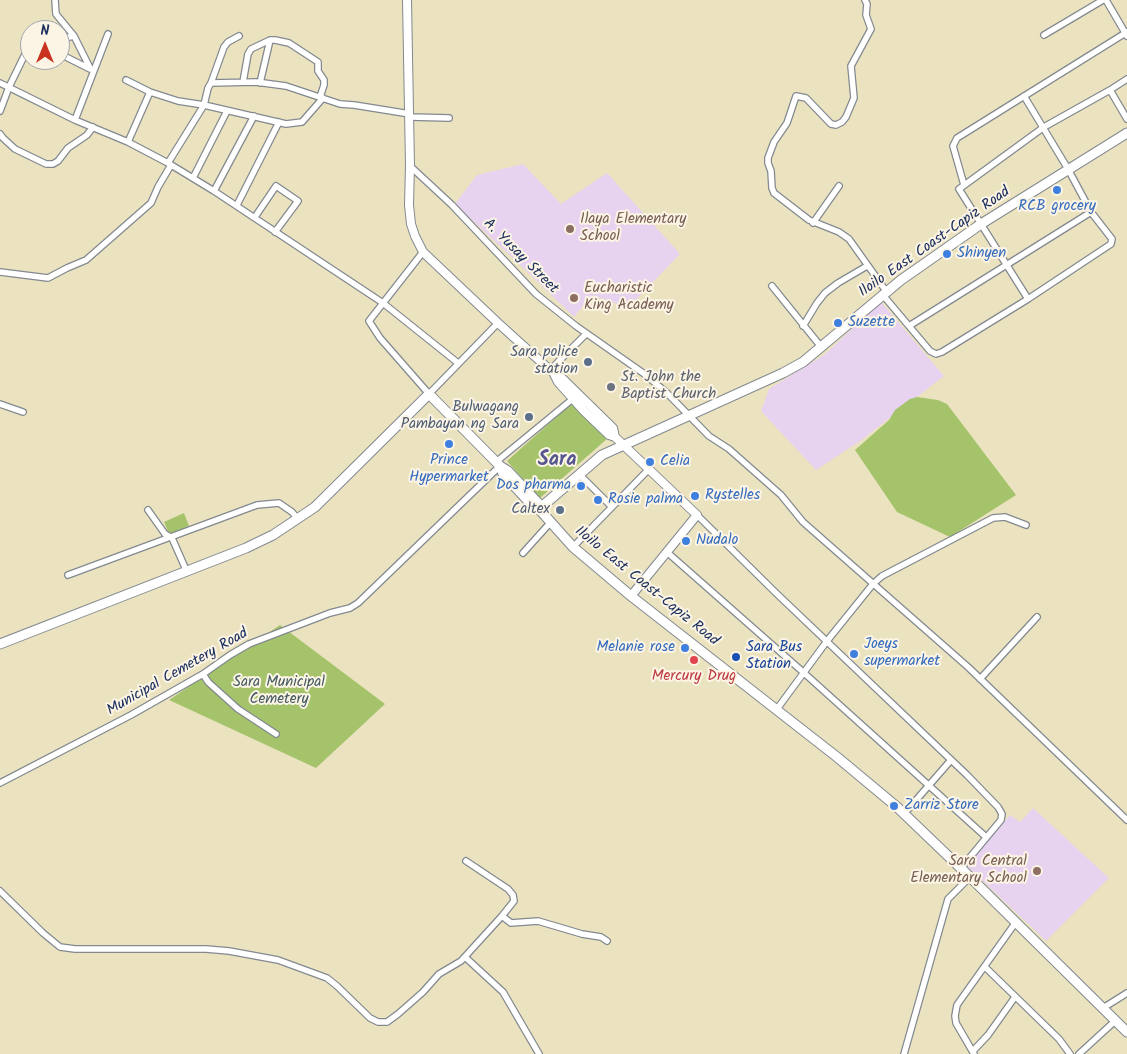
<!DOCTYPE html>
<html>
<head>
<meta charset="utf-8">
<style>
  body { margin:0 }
  #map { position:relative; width:1127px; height:1054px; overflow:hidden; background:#ebe3c0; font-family:Kalam,sans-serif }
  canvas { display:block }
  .north { position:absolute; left:20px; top:20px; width:50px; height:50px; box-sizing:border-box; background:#fcf5e5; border:1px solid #a2a6af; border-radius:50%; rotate:0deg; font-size:14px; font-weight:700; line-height:20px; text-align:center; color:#1b2f5e }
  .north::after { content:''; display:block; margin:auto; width:18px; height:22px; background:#c8321e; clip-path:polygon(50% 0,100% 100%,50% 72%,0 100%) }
</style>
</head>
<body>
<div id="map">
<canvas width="1127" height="1054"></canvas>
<div class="north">N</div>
</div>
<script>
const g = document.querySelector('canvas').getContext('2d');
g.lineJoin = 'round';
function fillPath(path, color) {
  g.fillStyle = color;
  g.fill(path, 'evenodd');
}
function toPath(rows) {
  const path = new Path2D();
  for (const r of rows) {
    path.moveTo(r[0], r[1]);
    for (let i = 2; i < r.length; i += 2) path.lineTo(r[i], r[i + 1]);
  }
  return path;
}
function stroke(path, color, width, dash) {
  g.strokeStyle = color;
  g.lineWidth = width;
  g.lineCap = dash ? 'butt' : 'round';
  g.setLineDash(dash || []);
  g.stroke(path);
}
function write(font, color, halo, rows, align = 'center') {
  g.font = font + ' Kalam,sans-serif';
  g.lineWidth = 4;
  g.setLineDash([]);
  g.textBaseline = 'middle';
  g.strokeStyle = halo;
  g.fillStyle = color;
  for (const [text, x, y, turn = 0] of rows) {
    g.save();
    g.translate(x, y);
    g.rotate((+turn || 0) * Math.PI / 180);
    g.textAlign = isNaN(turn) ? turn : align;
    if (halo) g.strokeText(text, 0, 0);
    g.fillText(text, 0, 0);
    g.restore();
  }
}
fillPath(toPath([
  [523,164,561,204,607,173,680,254,628,308,592,295,574,317,518,263,455,204,477,175],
  [881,302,944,376,860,441,816,470,761,411,769,389,824,355],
  [1033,808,1109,878,1046,941,966,865,1010,815,1020,822]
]), '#e7d2ef');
fillPath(toPath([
  [917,397,938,400,947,404,1016,495,950,537,897,512,855,450,889,420,895,410,910,399],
  [573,402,608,438,540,498,507,461],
  [184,513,189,526,169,534,164,522],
  [280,625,385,704,316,768,169,700]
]), '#a4c36b');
const street = toPath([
  [55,0,56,14,74,36,90,68],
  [865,0,867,4,866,15,871,29,851,66,854,98,846,117,842,122,836,125,831,124,806,98,796,96,787,123,774,142,768,158,768,163,771,171,772,188,774,193,809,220,839,232,849,239,886,291],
  [1106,0,1127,36],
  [1044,35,1103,0],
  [60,39,74,36],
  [60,54,90,69],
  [1127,79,1110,90,1127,119],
  [126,80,150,92,178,101,204,105,286,124,302,122,323,98],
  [243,82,248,54,251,49,270,40,275,40,289,43,318,62,318,71,324,80,324,85,320,97],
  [0,83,75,120,128,142,168,163,214,191,383,303,458,363],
  [211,83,224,47,228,42,239,36],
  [260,83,270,40],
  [0,111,9,87,30,44],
  [410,117,449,118],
  [75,120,108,34],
  [0,134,3,138,15,149,46,164,53,164,58,161,68,148,87,135,93,127],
  [128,142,150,92],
  [168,163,204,105,208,88,211,83,256,82,286,86,340,104,354,105,410,114],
  [410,166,452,205,536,294,576,326,643,373,666,392,709,436,729,449,781,495,803,522,968,667,1127,820],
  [193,178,227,111],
  [964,185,953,146,957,138,1127,32],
  [214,191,254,116],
  [237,205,279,122],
  [255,217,276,186,298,201,275,232],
  [813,223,839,186],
  [423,252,369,321,380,338,429,394,498,323],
  [0,272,48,278,67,268,86,260,151,203,158,187,171,165],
  [772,286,822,348],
  [882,294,930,351,936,354,942,352,1028,299,1111,244,1112,239,1091,212,1068,169,1024,96],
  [1028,299,959,189,1044,127,1110,90],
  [803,326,817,303,825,293,838,283,867,266],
  [909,326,1091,212],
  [550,370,586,334],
  [0,404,23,412],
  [496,462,575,397],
  [579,474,612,507],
  [148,510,165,534,172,538,187,572],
  [697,515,776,593,967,775,998,807,1002,814,1001,820,961,868],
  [573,547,648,470],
  [523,553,550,523],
  [668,553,803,672,986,837],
  [68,575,257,505,279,503,292,512,298,519],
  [203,674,208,682,238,709,276,734],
  [980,679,1037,617],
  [777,709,827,641,873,584,882,576,993,518,1005,517,1026,525],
  [0,783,131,715,203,674,230,655,249,644,330,613,350,608,358,603,500,466],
  [904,814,951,760],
  [0,891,43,933,60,947,75,949,206,949,229,951,278,960,327,978,337,986,370,1018,378,1022,387,1022,398,1014,423,992,439,974,461,961,502,916,514,901,513,895,508,889,466,861],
  [502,916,511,923,538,921,582,934,601,937,607,941],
  [465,957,503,992,539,1054],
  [985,967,1059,1039,1070,1054],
  [1103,1008,1127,993],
  [973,1051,988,1035,1015,997],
  [904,1054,948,899,970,877],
  [974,1054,956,1023,955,1016,957,1005,1016,922],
  [1079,1054,1115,1021]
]);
const secondary = toPath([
  [407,0,410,166,409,205,411,224,415,236,423,252,498,323,550,370,563,379,613,428,615,437],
  [554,374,558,382,583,410,609,435,615,437,697,515,631,596]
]);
const primary = toPath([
  [500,466,503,474,530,503,539,509,573,547,631,596,837,757,897,807,970,877,1127,1032],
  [539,509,602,455,783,373,803,362,901,280,981,224,1127,133],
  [0,644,246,548,273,535,315,507,429,394,500,466,508,471,541,506]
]);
stroke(street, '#83898f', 8);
stroke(secondary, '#83898f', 10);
stroke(primary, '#83898f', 11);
stroke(street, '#fff', 5.5);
stroke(secondary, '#fff', 8);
stroke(primary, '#fff', 9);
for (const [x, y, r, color] of [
  [1057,190,5,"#3f7fe0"],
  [570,229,5,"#8d6e63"],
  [947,254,5,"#3f7fe0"],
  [574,298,5,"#8d6e63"],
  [838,323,5,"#3f7fe0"],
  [588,362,5,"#5c6f8a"],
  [611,387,5,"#6b7280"],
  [529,417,5,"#5c6f8a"],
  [449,444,5,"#3f7fe0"],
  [650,462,5,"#3f7fe0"],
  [581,486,5,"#3f7fe0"],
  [695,496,5,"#3f7fe0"],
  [598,500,5,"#3f7fe0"],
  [560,510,5,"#5c6f8a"],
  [686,541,5,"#3f7fe0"],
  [685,648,5,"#3f7fe0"],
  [854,654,5,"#3f7fe0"],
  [736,657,5,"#1a4fb4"],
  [694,660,5,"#e0444e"],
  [894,806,5,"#3f7fe0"],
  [1037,871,5,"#8d6e63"]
]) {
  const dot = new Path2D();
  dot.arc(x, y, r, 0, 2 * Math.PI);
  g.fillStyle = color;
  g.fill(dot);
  stroke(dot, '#fcf5e5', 2);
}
write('15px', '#366cbe', '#fcf5e5', [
  ["RCB grocery",1057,207,"center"],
  ["Shinyen",957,254],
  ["Suzette",848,323],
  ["Prince",449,461,"center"],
  ["Hypermarket",449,478,"center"],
  ["Celia",660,462],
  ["Dos pharma",571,486,"right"],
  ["Rystelles",705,496],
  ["Rosie palma",608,500],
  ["Nudalo",696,541],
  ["Joeys",864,645],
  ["supermarket",864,662],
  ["Melanie rose",675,648,"right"],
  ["Zarriz Store",904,806]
], 'left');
write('15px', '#785e54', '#fcf5e5', [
  ["Ilaya Elementary",580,220],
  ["School",580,237],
  ["Eucharistic",584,289],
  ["King Academy",584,306],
  ["Sara Central",1027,862,"right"],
  ["Elementary School",1027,879,"right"]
], 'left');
write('15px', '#1b2f5e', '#fcf5e5', [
  ["Iloilo East Coast-Capiz Road",935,243,-35],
  ["A. Yusay Street",520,257,45],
  ["Iloilo East Coast-Capiz Road",646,587,39],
  ["Municipal Cemetery Road",178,673,-30]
]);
write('15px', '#4e5e75', '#fcf5e5', [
  ["Sara police",578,353],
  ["station",578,370],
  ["Bulwagang",519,408],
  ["Pambayan ng Sara",519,425],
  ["Caltex",550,510]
], 'right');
write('15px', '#5b616d', '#fcf5e5', [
  ["St. John the",621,378],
  ["Baptist Church",621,395]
], 'left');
write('15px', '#164399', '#fcf5e5', [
  ["Sara Bus",746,648],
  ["Station",746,665]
], 'left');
write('15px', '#be3a42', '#fcf5e5', [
  ["Mercury Drug",694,677]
]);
write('15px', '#445b62', '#fcf5e5', [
  ["Sara Municipal",279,683],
  ["Cemetery",279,700]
]);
write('bold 20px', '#55578e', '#fcf5e5', [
  ["Sara",557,462]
]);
</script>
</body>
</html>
